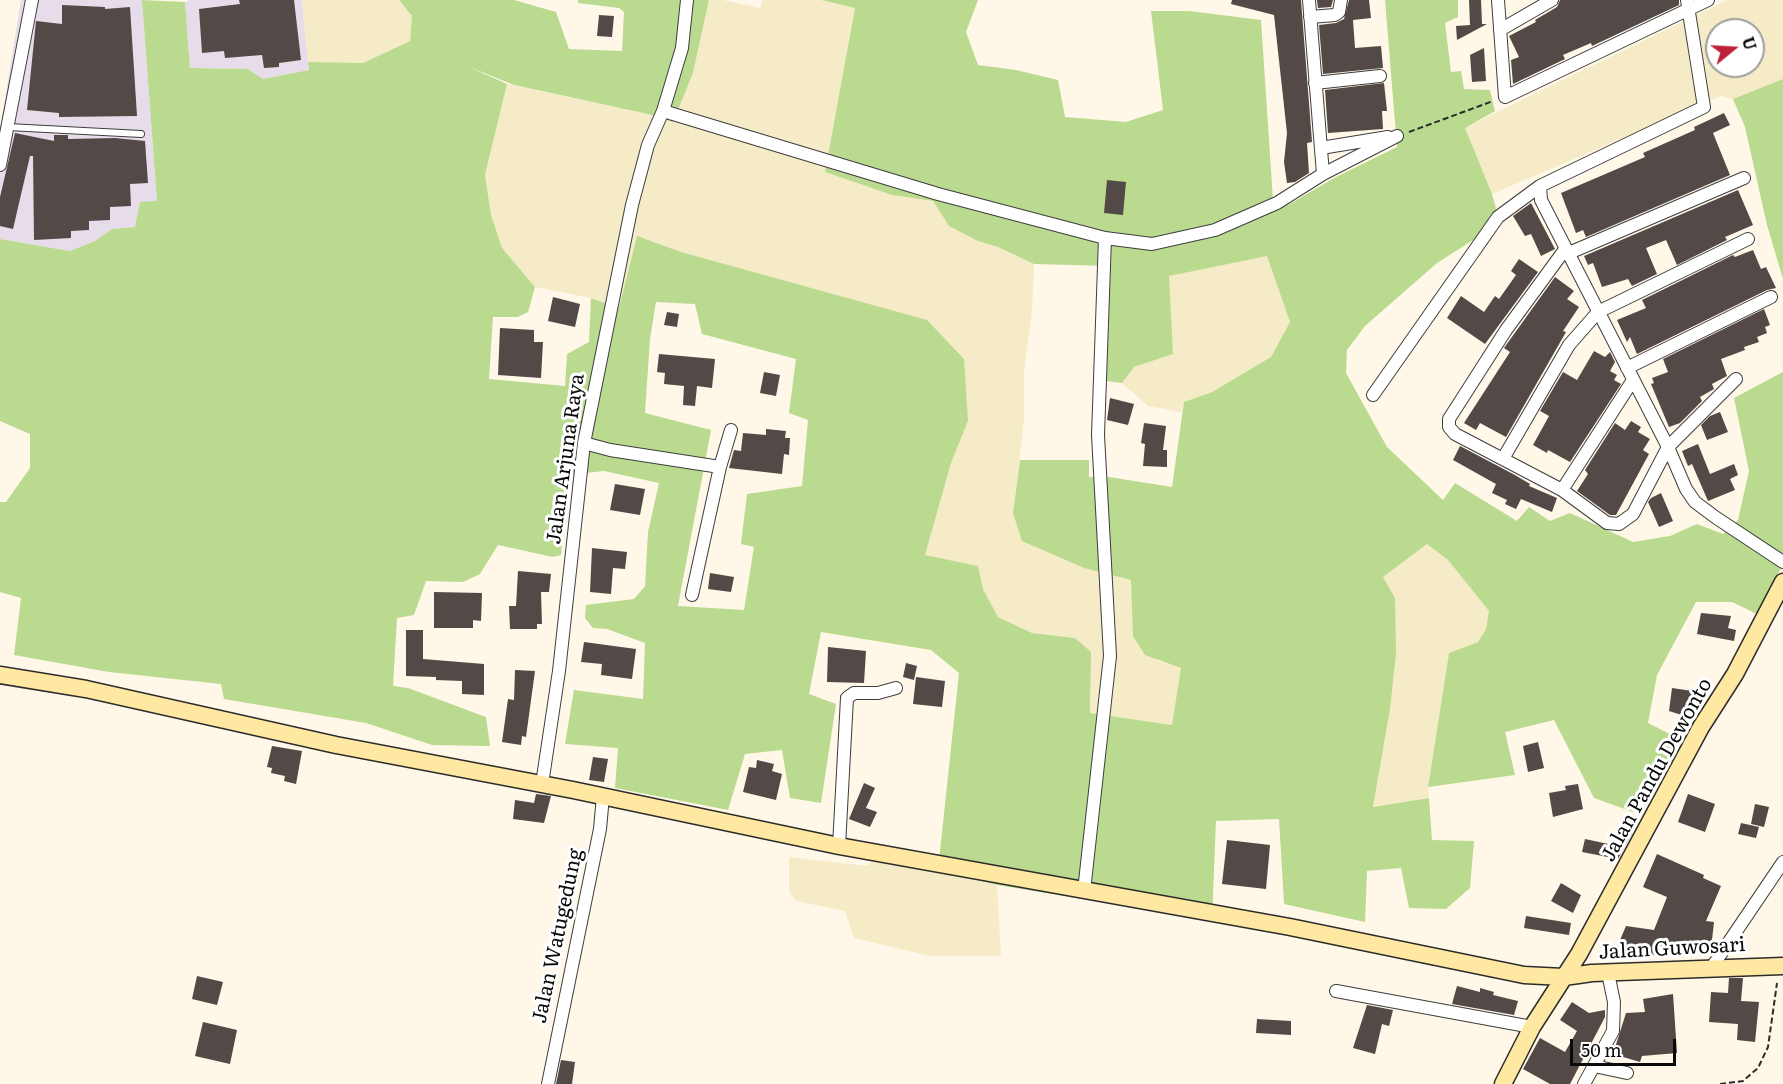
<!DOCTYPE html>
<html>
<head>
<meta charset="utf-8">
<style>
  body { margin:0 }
  #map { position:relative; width:1783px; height:1084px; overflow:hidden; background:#fff7e7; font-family:Literata,serif }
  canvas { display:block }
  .north { position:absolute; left:1705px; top:18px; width:60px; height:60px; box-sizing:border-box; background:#fff; border:2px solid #9d9d9d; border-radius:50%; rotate:72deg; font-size:16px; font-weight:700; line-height:24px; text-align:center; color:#0a0a0a }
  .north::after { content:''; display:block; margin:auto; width:21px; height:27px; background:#bc203b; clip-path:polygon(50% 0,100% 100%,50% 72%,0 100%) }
  .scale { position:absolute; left:1570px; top:1039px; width:106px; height:27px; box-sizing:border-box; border:3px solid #0a0a0a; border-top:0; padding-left:8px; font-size:18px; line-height:21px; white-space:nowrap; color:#0a0a0a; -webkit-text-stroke:4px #fff; paint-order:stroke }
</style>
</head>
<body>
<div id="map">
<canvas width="1783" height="1084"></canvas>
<div class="north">U</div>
<div class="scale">50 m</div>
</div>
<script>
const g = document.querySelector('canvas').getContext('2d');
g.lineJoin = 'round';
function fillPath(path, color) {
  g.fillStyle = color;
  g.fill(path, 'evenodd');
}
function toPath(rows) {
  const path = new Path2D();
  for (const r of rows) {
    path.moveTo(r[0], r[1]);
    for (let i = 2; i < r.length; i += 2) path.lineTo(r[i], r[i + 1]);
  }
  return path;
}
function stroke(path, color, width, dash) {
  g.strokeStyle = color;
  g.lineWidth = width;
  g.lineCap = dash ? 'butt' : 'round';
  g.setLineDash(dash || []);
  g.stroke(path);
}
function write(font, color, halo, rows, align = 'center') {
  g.font = font + ' Literata,serif';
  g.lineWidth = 6;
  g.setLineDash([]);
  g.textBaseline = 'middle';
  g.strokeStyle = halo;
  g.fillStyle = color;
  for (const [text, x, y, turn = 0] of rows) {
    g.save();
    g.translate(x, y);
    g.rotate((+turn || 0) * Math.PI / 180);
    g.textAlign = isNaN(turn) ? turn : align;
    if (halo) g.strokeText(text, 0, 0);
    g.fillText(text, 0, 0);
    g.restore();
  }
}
fillPath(toPath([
  [21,0,142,0,157,201,136,227,112,229,95,241,70,251,0,239,0,130],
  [190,0,302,0,309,70,263,79,248,69,190,68,185,2]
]), '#e7ddea');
fillPath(toPath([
  [302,0,399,0,412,16,410,41,363,63,308,62],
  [709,0,723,0,760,8,763,0,821,0,855,8,825,172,892,195,933,201,950,226,978,241,998,247,1034,264,1032,311,1024,372,1024,420,1013,513,1084,568,1131,580,1134,636,1159,661,1181,668,1173,725,1090,713,1091,688,1075,638,1032,633,998,617,983,589,978,566,925,555,951,463,968,421,681,252,637,237,619,308,591,298,535,287,502,249,491,215,485,175,507,84,648,114,673,122,693,73],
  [1727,0,1783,0,1783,79,1733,99,1721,96,1492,194,1464,128],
  [1717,30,1753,30,1753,66,1717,66],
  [1267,255,1290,322,1271,357,1212,392,1184,402,1181,412,1148,406,1122,383,1134,367,1173,354,1168,276],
  [1427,544,1448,560,1489,611,1486,629,1478,642,1449,653,1428,786,1429,798,1373,807,1390,709,1395,598,1383,577],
  [789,857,867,866,877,857,997,885,1001,956,930,956,854,938,845,911,796,901,789,891]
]), '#f5ebc7');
fillPath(toPath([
  [142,0,185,2,190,68,248,69,263,79,309,70,308,62,363,63,410,41,412,16,399,0,514,0,556,12,569,49,622,51,624,12,619,8,578,3,578,0,709,0,693,73,673,122,648,114,514,85,467,66,507,84,485,175,491,215,502,248,535,287,528,312,518,317,493,317,489,379,565,386,567,354,589,342,591,298,619,308,637,236,681,252,927,320,964,359,968,421,951,463,925,555,978,566,983,589,998,617,1032,633,1075,638,1091,652,1090,713,1172,725,1181,668,1145,655,1133,636,1131,580,1084,568,1022,541,1013,513,1020,460,1089,460,1089,477,1109,477,1172,487,1184,402,1212,392,1271,357,1290,322,1267,256,1169,276,1173,354,1134,367,1122,383,1106,381,1109,266,1034,264,998,247,978,241,949,226,933,201,892,195,825,172,855,8,821,0,978,0,966,32,978,65,1016,70,1058,80,1065,117,1126,122,1163,110,1151,11,1189,11,1261,20,1273,200,1288,205,1336,177,1397,147,1385,0,1458,0,1458,17,1445,23,1451,72,1461,71,1464,89,1490,90,1495,111,1465,128,1492,194,1500,223,1437,263,1365,326,1347,350,1346,373,1387,447,1443,500,1455,483,1517,521,1529,507,1550,521,1570,513,1633,542,1670,536,1697,524,1723,534,1738,520,1749,471,1734,398,1783,372,1783,563,1759,615,1732,602,1696,602,1657,675,1648,723,1680,739,1633,812,1594,798,1554,720,1505,732,1515,775,1428,787,1449,653,1478,642,1486,629,1489,611,1448,560,1427,544,1383,577,1395,598,1396,653,1390,709,1373,807,1429,798,1432,840,1474,841,1470,888,1446,909,1409,908,1401,868,1367,871,1365,922,1284,904,1279,819,1216,821,1212,920,997,885,938,870,959,673,931,650,821,632,809,694,836,704,821,803,790,798,782,750,745,754,728,810,615,788,618,748,565,744,574,690,643,699,645,643,607,629,593,628,585,618,586,605,634,599,645,586,648,532,659,483,604,471,568,475,561,555,553,557,498,545,480,574,463,582,426,581,414,615,397,618,393,686,408,688,486,717,490,746,432,745,366,723,224,699,221,684,109,672,14,655,21,598,0,592,0,502,6,502,30,468,30,434,0,421,0,239,70,251,95,241,112,229,135,227,140,202,157,201],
  [656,302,695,304,702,334,796,359,789,413,808,420,802,486,747,494,741,544,754,547,744,610,678,606,711,430,645,413,650,339],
  [1783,79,1783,279,1767,225,1745,127,1733,99]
]), '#bada90');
fillPath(toPath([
  [239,0,294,0,301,60,279,63,279,67,264,68,262,55,225,58,224,51,202,53,199,9,240,4],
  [1232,0,1301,0,1312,142,1307,143,1309,173,1295,182,1287,183,1284,162,1287,133,1274,15,1231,4],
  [1317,0,1333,0,1331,7,1318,8],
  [1349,0,1369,0,1371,18,1353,20,1355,48,1381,46,1383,68,1323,74,1319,25,1336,23,1344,19],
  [1469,0,1481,0,1482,24,1487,24,1457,40,1456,26,1470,25],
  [1560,0,1679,0,1679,5,1592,46,1591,43,1563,55,1565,59,1513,84,1511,60,1519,57,1509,36,1536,22,1535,20,1557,7],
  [62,5,105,7,105,9,130,7,137,116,59,117,59,113,27,110,36,21,62,24],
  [599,15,614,16,612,37,597,36],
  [1484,48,1486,81,1472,82,1470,55],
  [1384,83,1387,111,1382,111,1383,129,1328,133,1325,90],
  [1724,113,1730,125,1713,133,1730,175,1586,237,1583,230,1576,233,1561,193,1645,157,1643,153,1695,130,1694,127],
  [15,133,54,141,54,135,68,135,68,139,115,138,145,141,148,183,130,184,131,206,110,207,110,220,89,221,89,230,71,231,71,238,34,240,33,156,30,156,13,229,0,226,0,197],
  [1107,180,1126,182,1123,215,1104,213],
  [1738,190,1753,225,1725,237,1727,240,1677,265,1666,240,1646,248,1657,274,1632,286,1628,279,1602,287,1593,263,1588,265,1584,256],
  [1531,203,1555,249,1541,256,1531,234,1525,236,1513,216],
  [1753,250,1761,269,1766,267,1776,288,1767,290,1637,354,1630,337,1627,342,1617,320,1646,308,1642,300,1733,255,1735,257],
  [1519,259,1538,272,1485,344,1447,318,1461,296,1484,312,1495,296,1499,299,1516,275,1511,271],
  [1555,277,1574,291,1567,299,1579,307,1563,331,1566,332,1506,437,1480,423,1476,430,1464,423,1510,352,1504,348],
  [553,297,580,304,575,327,548,321],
  [1764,309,1770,325,1765,327,1767,333,1757,337,1759,342,1744,347,1745,350,1721,359,1727,376,1712,384,1714,389,1700,397,1702,401,1680,423,1669,427,1651,384,1654,383,1652,378,1668,372,1663,359],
  [667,312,679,314,677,327,664,325],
  [500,328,534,330,534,342,543,342,541,378,498,375],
  [1594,351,1605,357,1610,352,1615,362,1610,371,1617,375,1614,380,1621,384,1570,462,1548,450,1547,453,1533,445,1549,416,1540,411,1563,372,1577,380],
  [659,354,715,359,712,388,697,386,695,406,683,405,684,386,664,384,665,373,657,372],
  [764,372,780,375,776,396,760,393],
  [1110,398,1134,404,1128,425,1107,420],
  [1720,412,1728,432,1707,440,1701,425,1710,416],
  [1631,421,1641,427,1638,432,1650,439,1643,450,1649,454,1616,515,1610,515,1577,491,1588,474,1585,470,1615,423,1625,430],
  [1144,423,1166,426,1163,450,1167,450,1167,467,1143,466,1145,444,1141,443],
  [766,429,786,431,785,438,790,438,789,455,784,454,782,474,729,468,734,450,741,451,743,433,766,435],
  [1698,444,1710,474,1734,464,1738,475,1730,479,1735,490,1708,501,1692,464,1688,466,1682,451],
  [1460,446,1515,475,1530,484,1529,486,1557,498,1552,512,1521,499,1516,509,1505,504,1507,500,1492,493,1496,484,1453,460],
  [615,484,645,489,640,515,610,510],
  [1661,493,1673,521,1659,527,1648,502,1651,498],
  [592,548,627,552,625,569,613,568,611,594,590,592],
  [518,571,551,574,549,592,541,592,542,624,537,624,537,629,510,629,509,606,516,606],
  [710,573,734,577,731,592,708,589],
  [434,592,482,593,481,621,473,620,473,628,434,628],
  [1701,613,1731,616,1728,628,1736,630,1734,641,1697,634],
  [406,630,423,630,423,659,484,664,484,695,462,694,462,681,436,680,436,677,406,676],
  [584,642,636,649,632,679,601,675,602,664,581,662],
  [828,647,866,651,864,683,827,682],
  [906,663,917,666,914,680,903,677],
  [515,670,535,671,526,737,522,736,521,745,502,742,508,699,514,700],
  [916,677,945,681,942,707,913,704],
  [1672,688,1706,693,1704,702,1694,719,1669,711],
  [1538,742,1544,768,1528,772,1523,746],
  [272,746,302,751,296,784,284,781,285,776,271,773,272,768,267,767],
  [593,757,608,759,604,782,589,780],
  [757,760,774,764,772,771,782,774,776,800,743,792,749,767,756,768],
  [864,783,875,788,866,808,877,812,870,827,849,819],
  [1578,784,1583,809,1553,817,1549,793,1566,790,1565,786],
  [536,794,551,796,544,823,513,819,515,800,534,803],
  [1688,794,1715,804,1705,832,1678,822],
  [1755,804,1769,807,1764,827,1751,824],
  [1741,823,1759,827,1756,838,1738,834],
  [1616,830,1632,833,1618,859,1582,852,1585,839,1613,845],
  [1227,840,1270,845,1266,889,1222,884],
  [1657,854,1704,875,1703,878,1721,886,1706,921,1714,922,1711,949,1667,944,1664,957,1617,947,1626,926,1654,930,1667,897,1643,887],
  [1561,883,1581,895,1573,913,1551,901],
  [1526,916,1571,923,1569,935,1524,928],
  [197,976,223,982,217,1005,192,999],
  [1729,978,1743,978,1741,1001,1759,1002,1755,1042,1737,1040,1738,1024,1709,1022,1711,992,1728,993],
  [1457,986,1480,992,1480,988,1494,992,1493,995,1518,1001,1514,1015,1452,1004],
  [1673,994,1677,1053,1642,1056,1640,1062,1613,1054,1626,1013,1645,1012,1643,999],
  [1572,1002,1589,1013,1605,1010,1605,1017,1570,1084,1550,1084,1523,1069,1540,1038,1565,1052,1577,1031,1560,1020],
  [1367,1005,1393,1010,1389,1026,1382,1024,1375,1054,1353,1048],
  [1257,1019,1291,1021,1291,1035,1256,1033],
  [203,1022,237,1030,230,1064,195,1056],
  [561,1060,575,1062,572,1084,556,1084]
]), '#534946');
const lane = toPath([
  [8,127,141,134]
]);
const street = toPath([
  [1309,0,1323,174],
  [1498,0,1505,97,1708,0],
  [1310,17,1335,15,1339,12,1341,0],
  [1500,30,1552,0],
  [1315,83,1380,76],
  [663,111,938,194,1105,238,1152,244,1215,230,1277,203,1323,174,1397,136],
  [1321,148,1388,137],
  [0,165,32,0],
  [1540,186,1541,200,1668,447,1686,489,1695,502,1715,517,1783,562],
  [1566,248,1506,330,1449,419,1449,427,1455,434,1562,490,1607,523,1619,524,1633,514,1668,447,1736,379],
  [1569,253,1744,178],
  [1627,368,1771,297],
  [1373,395,1498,217,1540,186,1704,107,1687,0],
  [584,443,610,450,720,467,731,430],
  [1504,457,1569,345,1598,312,1748,239],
  [1562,490,1633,380],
  [692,595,720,467],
  [542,784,559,671,584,443,632,205,648,145,663,111,682,48,687,0],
  [839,846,847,698,854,693,878,693,896,688],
  [1084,891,1110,656,1098,435,1105,238],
  [1712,967,1783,862],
  [1336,991,1532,1027],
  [1594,1066,1627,1073],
  [548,1084,600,829,603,796],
  [1584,1084,1613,1031,1614,1002,1608,973]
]);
const secondary = toPath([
  [0,675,86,689,336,745,573,790,839,846,1290,927,1524,975,1564,977,1592,973,1783,966],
  [1503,1084,1532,1027,1579,954,1701,727,1735,674,1783,582]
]);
stroke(lane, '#3d3d3d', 8);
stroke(street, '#3d3d3d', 14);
stroke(secondary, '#2c2c2c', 19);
stroke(toPath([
  [1409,132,1493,101],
  [1720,1084,1743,1081,1758,1068,1768,1047,1777,983]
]), '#2c2c2c', 2, [6, 3]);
stroke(lane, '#fff', 6);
stroke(street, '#fff', 12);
stroke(secondary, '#ffe9a2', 16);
write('20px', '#0a0a0a', '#fff', [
  ["Jalan Arjuna Raya",566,459,-82],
  ["Jalan Pandu Dewonto",1657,770,-61],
  ["Jalan Watugedung",558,936,-78],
  ["Jalan Guwosari",1672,949,-3]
]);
</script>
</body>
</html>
